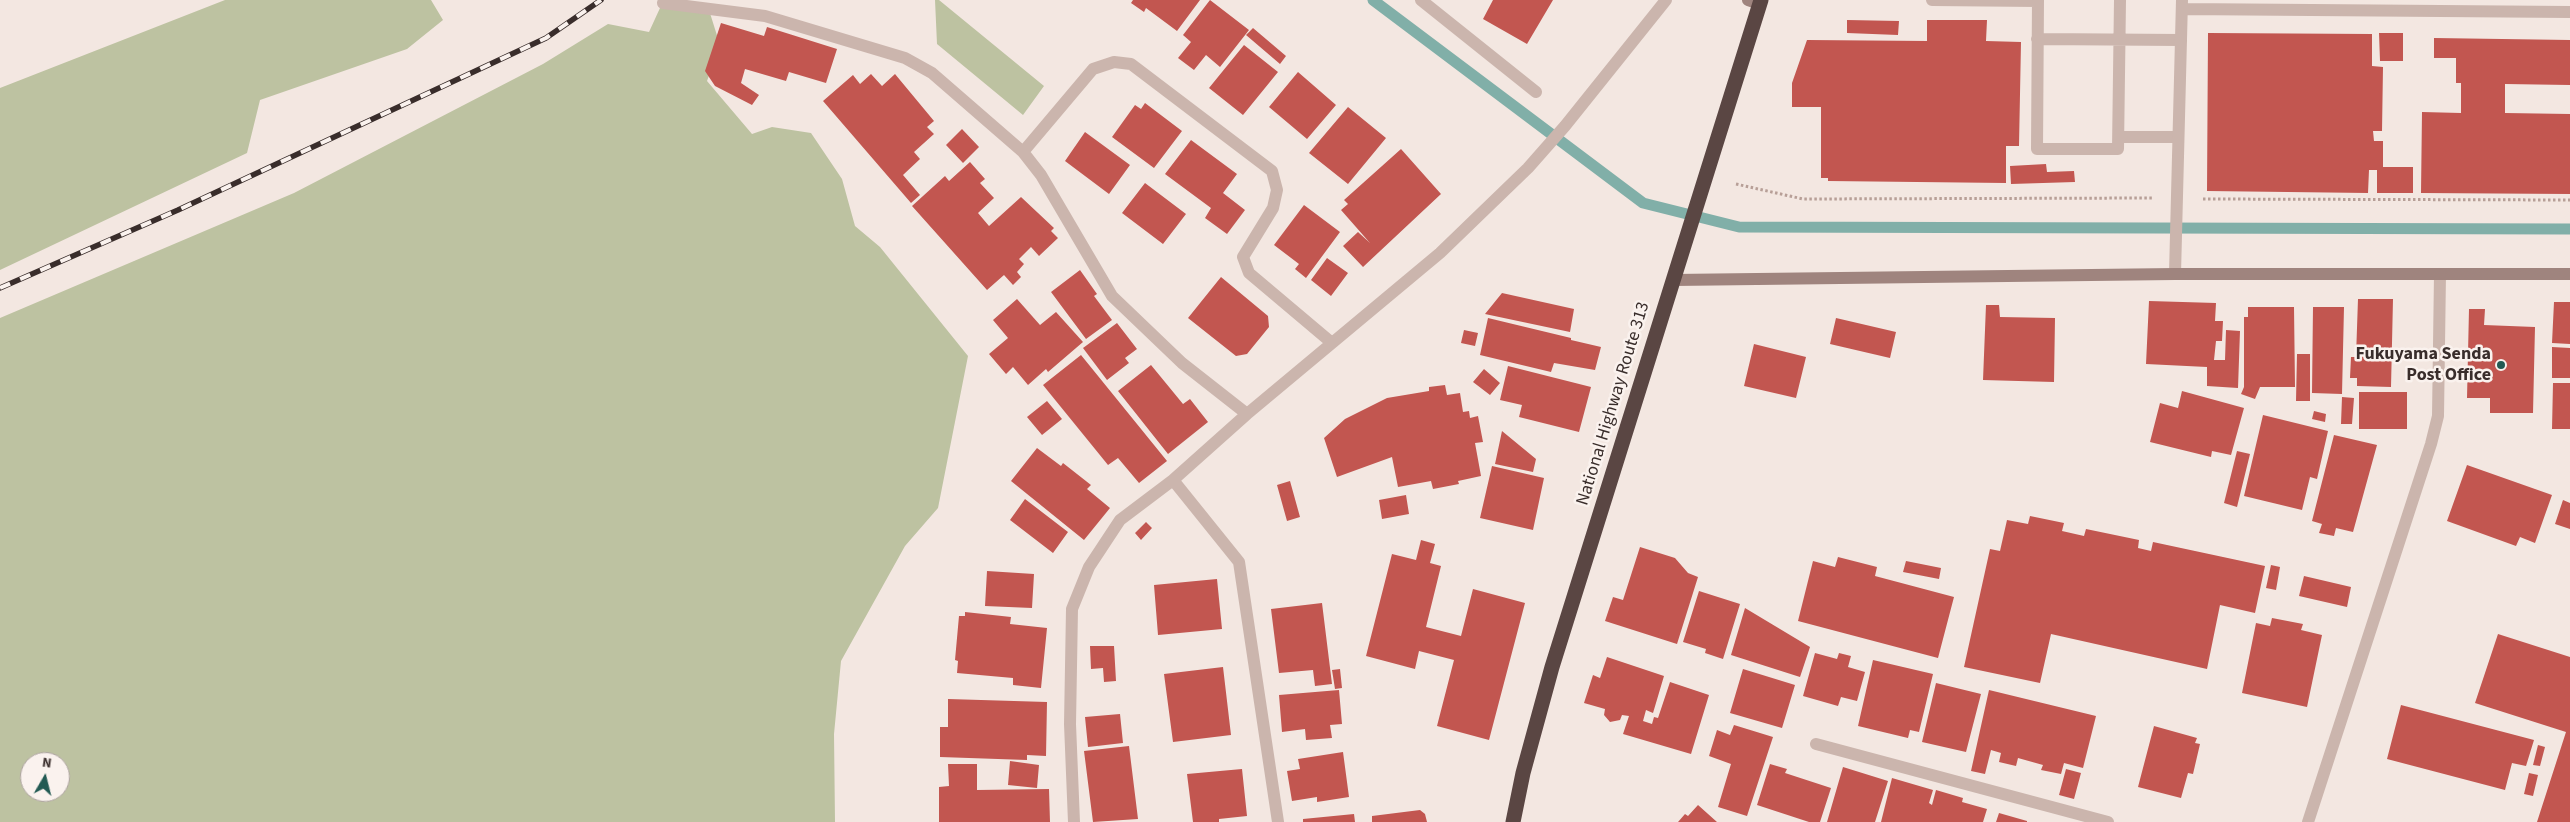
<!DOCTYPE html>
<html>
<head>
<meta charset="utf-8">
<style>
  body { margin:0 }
  #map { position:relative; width:2570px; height:822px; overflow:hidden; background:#f3e7e1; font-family:"Source Sans 3",sans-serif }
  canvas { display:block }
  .north { position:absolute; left:20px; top:752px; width:50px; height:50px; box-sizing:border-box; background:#faf2ee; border:1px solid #ada3a0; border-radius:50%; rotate:8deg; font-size:14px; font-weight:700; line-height:20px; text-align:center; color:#392d2b }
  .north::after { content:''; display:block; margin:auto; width:18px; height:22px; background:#225a53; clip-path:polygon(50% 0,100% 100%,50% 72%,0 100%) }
</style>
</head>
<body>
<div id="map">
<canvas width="2570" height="822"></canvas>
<div class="north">N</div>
</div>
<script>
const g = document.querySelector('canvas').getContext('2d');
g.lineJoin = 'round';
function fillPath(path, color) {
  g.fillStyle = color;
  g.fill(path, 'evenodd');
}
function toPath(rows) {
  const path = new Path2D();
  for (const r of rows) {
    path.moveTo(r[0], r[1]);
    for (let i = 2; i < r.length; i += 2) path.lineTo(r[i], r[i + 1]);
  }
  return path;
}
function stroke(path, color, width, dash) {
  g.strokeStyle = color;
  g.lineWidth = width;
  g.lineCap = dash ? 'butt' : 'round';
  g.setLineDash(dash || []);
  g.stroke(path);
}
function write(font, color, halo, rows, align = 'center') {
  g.font = font + ' "Source Sans 3",sans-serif';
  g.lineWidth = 5;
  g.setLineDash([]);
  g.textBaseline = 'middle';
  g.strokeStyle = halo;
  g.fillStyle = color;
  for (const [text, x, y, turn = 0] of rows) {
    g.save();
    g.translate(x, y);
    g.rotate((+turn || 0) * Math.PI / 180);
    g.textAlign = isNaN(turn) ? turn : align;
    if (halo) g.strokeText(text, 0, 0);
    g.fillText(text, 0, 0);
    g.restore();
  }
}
fillPath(toPath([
  [225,0,431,0,443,20,407,49,260,100,247,153,0,270,0,88],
  [935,0,939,0,1044,86,1023,115,937,44],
  [660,8,709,10,720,45,707,81,752,134,772,127,811,133,842,179,855,226,880,247,968,356,938,508,905,546,841,661,834,734,835,822,0,822,0,318,294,193,543,64,608,24,649,32],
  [30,762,60,762,60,792,30,792]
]), '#bdc2a1');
stroke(toPath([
  [1373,0,1643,203,1739,227,2570,229]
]), '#81afa8', 11);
fillPath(toPath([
  [1133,0,1200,0,1177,31,1146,8,1144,12,1131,3],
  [1210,0,1249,30,1220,67,1206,55,1194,70,1178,58,1191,42,1183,35],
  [1493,0,1553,0,1527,44,1483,19],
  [1847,20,1899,21,1898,35,1847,33],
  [1927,20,1987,20,1986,41,2021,42,2019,146,2006,146,2006,183,1828,181,1828,178,1821,178,1821,107,1792,107,1792,83,1807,40,1927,41],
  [721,23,764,36,767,27,837,49,826,83,789,72,786,81,745,69,741,83,759,95,752,105,715,86,705,71],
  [1253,28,1286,56,1280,64,1246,35],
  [2208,33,2372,34,2372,66,2383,67,2382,131,2373,131,2374,141,2383,141,2383,167,2413,167,2413,193,2377,193,2377,170,2369,170,2368,193,2207,191],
  [2379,33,2403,33,2403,61,2380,61],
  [2434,38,2570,40,2570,85,2505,84,2505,113,2570,114,2570,194,2421,193,2422,112,2461,113,2461,83,2456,83,2456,58,2434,58],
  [1244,45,1278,72,1243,115,1209,88],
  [1298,72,1336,105,1307,139,1269,107],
  [871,74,882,86,895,74,934,121,927,127,934,134,914,152,920,159,903,175,920,195,911,203,823,101,853,75,860,84],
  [1145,103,1182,131,1154,168,1112,137,1135,105,1141,109],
  [1348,107,1386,138,1348,184,1309,153],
  [962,129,979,147,963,163,946,145],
  [1085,132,1130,165,1109,194,1065,161],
  [1191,140,1237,174,1223,193,1245,210,1227,234,1205,218,1211,208,1165,174],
  [1401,149,1441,194,1363,267,1343,246,1358,232,1370,243,1341,210,1348,204,1344,200],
  [970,162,985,179,980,183,994,198,978,213,989,226,1021,197,1054,228,1051,231,1058,238,1039,256,1031,247,1019,259,1024,264,1017,272,1021,277,1013,285,1004,275,987,290,912,206,945,176,949,181],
  [2046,164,2047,172,2074,171,2075,182,2011,184,2010,166],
  [1145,183,1186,214,1163,244,1122,213],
  [1304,205,1340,232,1306,278,1295,269,1299,264,1274,245],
  [1327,258,1348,273,1331,296,1311,280],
  [1080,270,1097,294,1094,296,1112,320,1086,339,1051,292],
  [1221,277,1268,316,1269,327,1247,354,1236,356,1188,318],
  [1502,293,1574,309,1570,332,1485,314],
  [1017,299,1040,325,1056,312,1083,342,1048,372,1046,369,1028,385,1013,367,1006,374,989,354,1008,338,993,320],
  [2358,299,2393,299,2391,387,2357,386,2357,378,2350,378,2351,357,2356,357],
  [2149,301,2216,303,2215,321,2223,321,2222,341,2216,341,2214,360,2225,360,2226,330,2240,331,2238,388,2207,386,2207,367,2146,364],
  [2554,302,2570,302,2570,344,2552,343],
  [1986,305,1999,305,2000,317,2055,318,2054,382,1983,380],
  [2248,307,2294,307,2295,387,2260,387,2255,399,2241,394,2244,387,2244,317,2248,317],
  [2313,307,2344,307,2342,394,2312,393],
  [2469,309,2485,309,2484,325,2535,327,2533,413,2490,413,2490,398,2467,398],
  [1488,318,1571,338,1571,340,1601,347,1595,370,1554,363,1551,372,1480,355],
  [1836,318,1896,332,1890,358,1830,344],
  [1117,323,1137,349,1125,358,1129,363,1107,380,1083,348],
  [1464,330,1478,333,1475,346,1461,343],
  [1754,344,1806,357,1796,398,1744,386],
  [2552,347,2570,348,2570,378,2552,378],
  [2297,354,2310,354,2310,401,2296,401],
  [1081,355,1167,461,1139,483,1118,458,1108,465,1043,385],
  [1151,365,1183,404,1190,399,1208,422,1168,454,1118,391],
  [1508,366,1591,387,1579,432,1519,417,1522,405,1500,400],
  [1484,369,1500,383,1490,395,1473,382],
  [2553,383,2570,383,2570,429,2552,429],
  [1445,385,1447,395,1460,393,1463,412,1469,411,1470,418,1478,416,1483,442,1475,443,1481,476,1458,481,1459,484,1433,489,1431,481,1398,487,1392,457,1337,477,1324,438,1345,419,1387,398,1429,391,1429,387],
  [2182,391,2244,408,2231,455,2212,451,2211,457,2150,442,2160,403,2178,408],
  [2359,392,2407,392,2407,429,2359,429],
  [2342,397,2354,398,2352,424,2341,424],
  [1047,401,1062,419,1042,435,1027,417],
  [2314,411,2326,414,2325,422,2312,419],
  [2263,415,2328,431,2317,479,2310,477,2302,510,2244,496],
  [1502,431,1536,459,1533,472,1495,464],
  [2334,435,2377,445,2353,532,2336,528,2334,536,2319,533,2322,524,2312,521],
  [1037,448,1061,466,1063,463,1091,485,1087,489,1110,508,1084,540,1011,481],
  [2237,451,2250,454,2237,507,2224,503],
  [2467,465,2552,495,2535,543,2520,537,2516,546,2447,521],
  [1492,466,1544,478,1533,530,1480,518],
  [1290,481,1300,517,1287,521,1277,485],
  [1406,495,1409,514,1382,519,1379,500],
  [1025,499,1068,532,1053,553,1010,520],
  [2563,500,2570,503,2570,529,2555,524],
  [2030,516,2064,523,2062,531,2084,536,2086,529,2139,540,2138,548,2151,551,2153,542,2265,566,2255,613,2220,605,2207,669,2051,634,2040,683,1964,667,1990,549,2000,551,2007,520,2028,524],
  [1146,522,1152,528,1141,540,1135,533],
  [1421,540,1435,544,1430,563,1441,566,1426,627,1461,636,1473,589,1525,603,1489,740,1437,726,1454,660,1419,651,1415,669,1366,656,1392,554,1416,560],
  [1640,547,1675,558,1688,573,1698,577,1677,644,1605,621,1613,597,1623,600],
  [1838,557,1877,567,1875,576,1954,597,1938,658,1798,621,1813,561,1835,567],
  [1906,561,1941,568,1939,579,1903,572],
  [2271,565,2280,567,2276,590,2266,588],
  [987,571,1034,574,1032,608,985,606],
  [2304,576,2351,587,2347,607,2299,596],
  [1217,579,1222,629,1158,635,1154,585],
  [1699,591,1740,604,1723,659,1705,653,1706,649,1683,642],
  [1322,603,1332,684,1315,686,1313,670,1279,673,1271,609],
  [1745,608,1810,647,1800,677,1731,655],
  [965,612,1011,617,1010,624,1047,628,1041,688,1013,685,1013,678,957,673,958,661,955,660,959,616,965,616],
  [2272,618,2303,624,2301,630,2322,635,2307,707,2242,693,2256,623,2270,626],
  [2498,634,2570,657,2570,822,2537,822,2566,732,2475,703],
  [1090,646,1114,646,1116,681,1104,682,1103,668,1091,669],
  [1815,653,1837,659,1839,653,1851,656,1848,667,1865,672,1857,701,1841,697,1838,706,1803,696],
  [1607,657,1664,676,1653,713,1646,710,1643,721,1652,724,1654,717,1658,718,1670,682,1709,695,1691,754,1623,734,1629,716,1622,715,1620,720,1610,722,1604,715,1605,709,1584,703,1593,675,1600,678],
  [1873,660,1933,674,1919,732,1910,730,1908,738,1858,726],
  [1223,667,1231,735,1173,742,1164,674],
  [1340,669,1342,688,1335,689,1332,670],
  [1743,669,1795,685,1782,728,1730,713],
  [1936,683,1981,694,1966,752,1922,742],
  [1339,690,1342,724,1330,725,1332,738,1306,740,1305,729,1282,732,1279,695],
  [1989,690,2096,716,2083,768,2064,763,2061,774,2041,770,2043,765,2018,758,2016,766,1999,762,2001,753,1991,750,1985,774,1971,771],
  [948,699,1047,702,1046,756,1027,755,1027,760,940,757,940,727,948,727],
  [2401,705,2534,740,2526,766,2512,763,2505,790,2387,759],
  [1120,714,1123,743,1088,747,1085,717],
  [1734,725,1773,737,1747,816,1718,807,1731,764,1709,756,1717,730,1730,735],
  [2154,726,2197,738,2195,743,2200,744,2193,774,2188,773,2181,798,2138,787],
  [2538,745,2545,747,2540,766,2533,765],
  [1129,746,1138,819,1093,822,1084,751],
  [1343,752,1349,797,1317,802,1317,797,1292,801,1287,771,1300,769,1298,759],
  [1010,761,1039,765,1037,788,1008,785],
  [948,764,977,764,977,790,1049,789,1050,822,939,822,939,787,949,786],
  [1770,764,1787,769,1785,773,1831,788,1820,822,1809,822,1757,805],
  [1843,767,1888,781,1875,822,1827,822],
  [1242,769,1247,816,1219,819,1219,822,1193,822,1187,774],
  [2066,769,2081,773,2074,799,2059,795],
  [2529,773,2538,775,2533,796,2524,794],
  [1892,778,1933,790,1929,803,1932,805,1936,790,1963,798,1962,802,1987,809,1983,822,1881,822],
  [1698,805,1717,822,1678,822,1685,814,1688,816],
  [1420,810,1425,814,1427,822,1372,822,1372,816],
  [1999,813,2027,821,2027,822,1996,822],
  [1354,814,1355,822,1303,822,1303,819]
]), '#c25650');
stroke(toPath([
  [1736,184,1803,199,2152,198],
  [2203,199,2570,200]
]), '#b79f97', 3, [2.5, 2.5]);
stroke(toPath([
  [1932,0,2038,1],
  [2038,0,2037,149,2118,149,2120,0],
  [2037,39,2181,40],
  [2119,137,2178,137]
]), '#cbb5ad', 12);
stroke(toPath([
  [1421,0,1536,92],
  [663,3,765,16,905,58,932,73,1023,152,1041,175,1112,296,1182,363,1247,414],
  [2182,9,2570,12],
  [1023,152,1093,69,1114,62,1131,64,1272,171,1277,190,1273,208,1243,257,1249,273,1332,343],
  [2175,274,2182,0],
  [1173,480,1239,562,1278,822],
  [1816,744,2108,822],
  [1074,822,1070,724,1072,609,1089,567,1120,520,1173,480,1247,414,1440,253,1528,168,1565,126,1666,0],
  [2308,822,2431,444,2438,416,2440,274]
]), '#cbb5ad', 12);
stroke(toPath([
  [1748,0,1760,4],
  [1673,280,2175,274,2570,274]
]), '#9f847e', 12);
stroke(toPath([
  [1513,822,1523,773,1552,667,1761,0]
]), '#5a4643', 15);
const rail = toPath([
  [0,288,178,210,546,38,601,0]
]);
stroke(rail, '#392d2b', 5.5);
stroke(rail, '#faf2ee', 4, [11]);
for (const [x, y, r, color] of [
  [2501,365,5,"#225a53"]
]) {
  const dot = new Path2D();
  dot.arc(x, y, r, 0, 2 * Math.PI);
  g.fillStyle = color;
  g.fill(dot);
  stroke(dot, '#faf2ee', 2);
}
write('bold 18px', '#392d2b', '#faf2ee', [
  ["Fukuyama Senda",2491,355],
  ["Post Office",2491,376]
], 'right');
write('18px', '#392d2b', '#faf2ee', [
  ["National Highway Route 313",1614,404,-73]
]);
</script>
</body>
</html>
